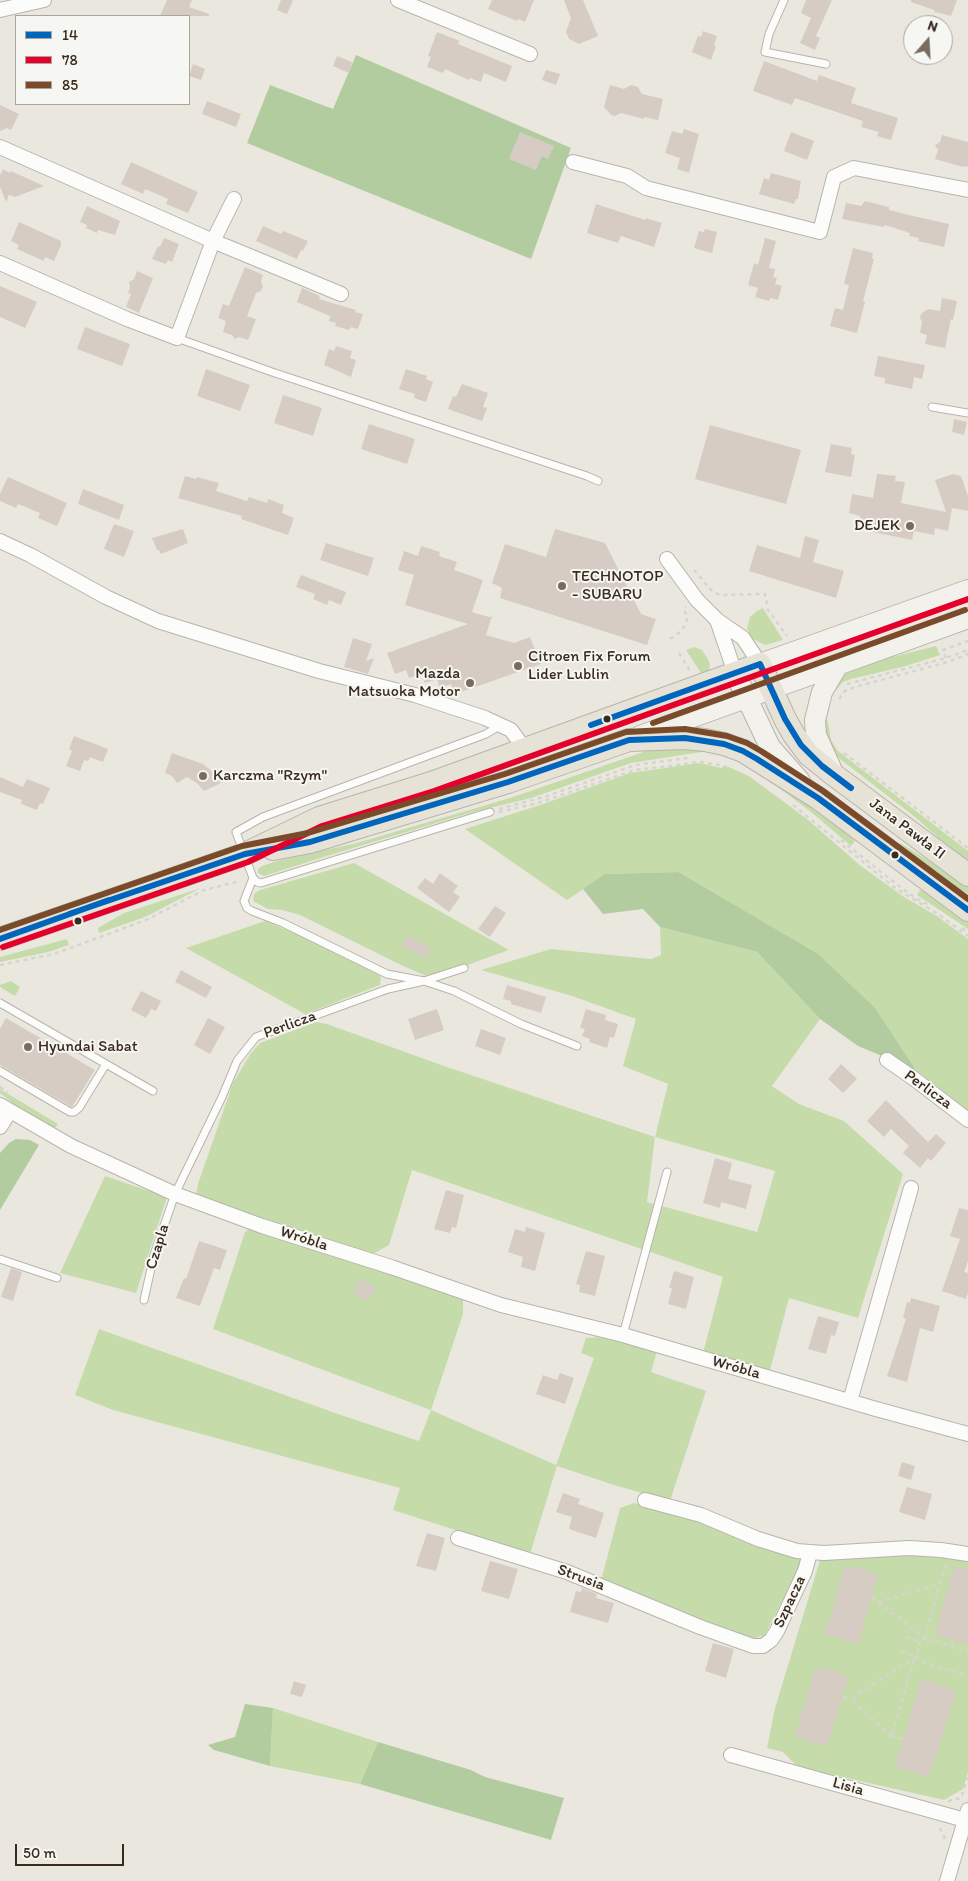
<!DOCTYPE html>
<html>
<head>
<meta charset="utf-8">
<style>
  body { margin:0 }
  #map { position:relative; width:968px; height:1881px; overflow:hidden; background:#eae8de; font-family:Itim,sans-serif }
  canvas { display:block }
  .legend { position:absolute; left:15px; top:15px; width:175px; height:90px; box-sizing:border-box; background:#f6f6f2; border:1px solid #aba49d; margin:0; padding:6px 9px; list-style:none; font-size:15px; color:#3b2a1e }
  .legend li { display:flex; align-items:center; gap:10px; height:25px }
  .legend b { width:25px; border:1px solid #aba49d }
  .north { position:absolute; left:903px; top:15px; width:50px; height:50px; box-sizing:border-box; background:#f6f6f2; border:1px solid #aba49d; border-radius:50%; rotate:19deg; font-size:14px; font-weight:700; line-height:20px; text-align:center; color:#3b2a1e }
  .north::after { content:''; display:block; margin:auto; width:18px; height:22px; background:#786c61; clip-path:polygon(50% 0,100% 100%,50% 72%,0 100%) }
  .scale { position:absolute; left:15px; top:1844px; width:109px; height:22px; box-sizing:border-box; border:2px solid #3b2a1e; border-top:0; padding-left:6px; font-size:15px; line-height:18px; white-space:nowrap; color:#3b2a1e; -webkit-text-stroke:4px #f6f6f2; paint-order:stroke }
</style>
</head>
<body>
<div id="map">
<canvas width="968" height="1881"></canvas>
<ul class="legend">
<li><b style="height:6px;background:#0065bd"></b>14</li>
<li><b style="height:6px;background:#e4002b"></b>78</li>
<li><b style="height:6px;background:#7a4b2a"></b>85</li>
</ul>
<div class="north">N</div>
<div class="scale">50 m</div>
</div>
<script>
const g = document.querySelector('canvas').getContext('2d');
g.lineJoin = 'round';
function fillPath(path, color) {
  g.fillStyle = color;
  g.fill(path, 'evenodd');
}
function toPath(rows) {
  const path = new Path2D();
  for (const r of rows) {
    path.moveTo(r[0], r[1]);
    for (let i = 2; i < r.length; i += 2) path.lineTo(r[i], r[i + 1]);
  }
  return path;
}
function stroke(path, color, width, dash) {
  g.strokeStyle = color;
  g.lineWidth = width;
  g.lineCap = dash ? 'butt' : 'round';
  g.setLineDash(dash || []);
  g.stroke(path);
}
function write(font, color, halo, rows, align = 'center') {
  g.font = font + ' Itim,sans-serif';
  g.lineWidth = 4;
  g.setLineDash([]);
  g.textBaseline = 'middle';
  g.strokeStyle = halo;
  g.fillStyle = color;
  for (const [text, x, y, turn = 0] of rows) {
    g.save();
    g.translate(x, y);
    g.rotate((+turn || 0) * Math.PI / 180);
    g.textAlign = isNaN(turn) ? turn : align;
    if (halo) g.strokeText(text, 0, 0);
    g.fillText(text, 0, 0);
    g.restore();
  }
}
fillPath(toPath([
  [763,608,783,640,765,645,753,639,747,629,750,617,757,611],
  [936,646,940,655,906,666,851,679,843,682,830,697,841,677,853,670,876,661],
  [694,647,702,650,708,659,710,665,709,670,703,676,686,650],
  [824,717,828,722,831,740,838,751,968,851,968,864,915,817,831,752,827,746],
  [658,747,708,751,631,763,531,798,473,812,333,854,264,876,258,873,258,869,262,866,280,860,357,843,510,798],
  [727,750,829,817,855,841,851,846,811,812,759,773,730,757],
  [699,763,722,768,724,765,749,776,807,819,861,866,904,897,937,916,968,939,968,1111,916,1070,876,1009,678,872,606,874,567,900,465,829,540,805,630,773],
  [900,843,968,885,968,894,931,872,898,848],
  [354,863,509,950,431,978,401,965,300,915,282,910,268,909,253,901,254,894,260,890],
  [201,888,145,917,99,933,98,928,124,913],
  [920,890,935,896,968,920,968,929,917,895],
  [265,921,299,935,376,973,381,977,380,985,305,1014,186,948],
  [660,927,757,952,820,1019,772,1086,799,1104,844,1121,903,1174,858,1318,789,1298,769,1374,703,1353,723,1277,412,1170,389,1245,371,1255,239,1213,196,1195,198,1184,233,1083,251,1053,260,1043,316,1022,327,1024,447,1067,655,1137,668,1084,623,1066,636,1019,572,996,481,970,551,949,651,959,661,955],
  [655,1137,775,1171,757,1232,647,1202],
  [67,939,69,945,48,952,0,962,0,957,11,954],
  [11,981,20,987,15,996,0,987,0,985],
  [0,1089,58,1124,55,1128,14,1104,0,1093],
  [105,1176,167,1197,136,1293,60,1273],
  [251,1227,463,1299,463,1314,431,1410,556,1465,594,1358,581,1353,586,1338,604,1337,657,1351,651,1372,706,1391,670,1501,614,1485,557,1466,530,1554,393,1510,400,1488,113,1410,75,1395,99,1329,341,1415,419,1441,431,1410,213,1329,245,1232],
  [634,1503,696,1519,804,1557,765,1635,752,1639,731,1634,601,1581,620,1508],
  [927,1554,968,1560,968,1772,963,1789,944,1800,798,1767,783,1752,767,1748,775,1708,820,1560],
  [273,1708,378,1742,360,1784,270,1766]
]), '#c5dcaa');
fillPath(toPath([
  [356,55,571,148,531,259,247,143,270,85,333,109],
  [678,872,818,954,876,1009,916,1070,858,1046,820,1019,757,952,660,927,643,909,603,914,583,889,605,874],
  [16,1139,30,1140,39,1145,0,1210,0,1153,9,1143],
  [245,1704,273,1708,270,1766,214,1750,208,1745,235,1737],
  [378,1742,471,1770,485,1777,564,1798,551,1840,360,1784]
]), '#b2cca0');
fillPath(toPath([
  [167,0,192,0,189,7,209,14,209,16,160,16],
  [281,0,293,0,287,14,277,10],
  [492,0,534,0,525,22,518,19,517,21,488,9],
  [564,0,583,0,598,36,579,44,569,39,566,32,571,18],
  [806,0,832,0,816,36,820,38,815,50,800,43,811,18,801,13],
  [911,0,957,0,951,16,935,12,934,10,911,2],
  [703,31,717,36,714,45,716,46,711,60,692,52,698,36,701,37],
  [437,32,460,41,458,44,512,66,506,82,484,73,481,82,470,78,469,80,445,69,443,73,427,67,431,57,428,56],
  [337,56,352,62,349,73,333,66],
  [764,61,817,81,819,75,856,88,851,103,898,118,891,140,877,136,879,132,861,127,863,121,795,98,792,105,753,91],
  [193,64,205,69,201,80,189,76],
  [546,70,560,74,556,85,542,80],
  [610,85,624,89,631,85,638,87,642,94,663,99,658,120,644,117,644,119,621,113,615,116,611,115,604,107],
  [207,101,241,114,236,127,202,114],
  [0,105,19,114,11,130,7,128,0,131],
  [684,129,699,134,689,173,677,169,680,158,665,153,672,131,682,134],
  [520,132,554,146,548,159,542,156,536,170,509,159],
  [791,132,814,141,807,160,784,151],
  [942,135,968,142,968,167,963,166,963,167,935,159,938,150,935,145,940,142],
  [131,162,198,192,188,213,166,204,168,199,157,194,145,189,143,194,121,184],
  [3,169,10,173,11,171,44,186,15,197,9,195,6,202,0,187,0,175],
  [771,173,801,181,798,199,796,199,794,204,759,194,764,178,769,180],
  [865,201,889,207,889,210,909,215,949,224,944,247,918,241,919,238,909,236,910,233,885,225,884,227,842,219,846,203,861,206],
  [596,204,645,220,646,218,662,223,654,247,621,236,618,243,587,233],
  [87,206,120,221,115,235,98,230,97,233,86,228,87,225,80,222],
  [19,222,61,241,61,245,54,261,45,257,44,261,17,249,19,245,11,241],
  [263,226,281,234,283,231,308,241,303,251,301,250,297,259,256,241],
  [705,229,717,232,712,253,694,248,699,231,704,232],
  [164,238,179,244,172,262,168,260,166,264,152,259,158,246,160,247],
  [765,238,776,241,769,268,775,269,773,277,777,278,775,284,782,286,778,300,770,298,769,301,755,297,758,288,748,285,754,263,758,265],
  [853,248,873,253,872,259,874,259,863,301,865,302,857,333,830,326,835,308,843,310,849,285,844,284],
  [245,267,263,275,261,281,263,286,261,291,256,293,247,316,256,319,248,340,239,337,235,339,232,335,223,332,226,321,218,318,223,304,229,306],
  [137,271,153,278,139,313,126,307,131,294,128,293,130,288,129,282,134,279],
  [0,286,37,302,25,328,0,317],
  [302,288,320,296,319,299,356,310,355,312,363,314,358,329,351,327,349,330,335,326,336,323,329,321,330,316,297,302],
  [942,298,957,301,953,320,951,319,945,348,925,344,927,335,920,333,922,322,920,318,921,314,928,309,940,311],
  [85,327,130,344,122,366,77,349],
  [336,346,352,351,350,358,356,360,351,377,324,365,329,349,334,351],
  [878,356,925,365,922,379,914,377,912,389,884,383,885,378,874,376],
  [206,369,250,385,240,411,197,396],
  [406,369,427,376,426,379,433,382,426,402,414,398,415,394,399,389],
  [462,384,488,393,483,407,487,408,482,421,448,409,453,396,456,397],
  [283,395,322,408,313,436,274,423],
  [954,419,967,422,964,435,952,432],
  [369,424,415,439,407,464,361,449],
  [710,425,801,450,786,504,695,479],
  [831,444,852,448,851,454,855,455,851,477,825,472],
  [877,474,896,476,895,481,905,482,901,503,946,512,935,480,953,474,961,476,968,496,968,511,952,508,948,531,935,528,934,535,914,531,912,540,873,532,875,524,859,522,860,516,849,513,852,494,873,498],
  [185,476,196,479,197,477,219,483,216,491,247,501,249,497,267,503,268,499,284,505,282,513,294,518,288,535,241,519,242,516,178,498],
  [8,477,67,503,57,526,38,518,40,513,18,504,16,508,0,501,0,494],
  [83,489,124,505,119,520,78,504],
  [114,524,134,531,124,557,104,549],
  [183,529,188,543,161,554,159,550,157,550,152,538],
  [555,529,605,543,641,614,656,619,647,645,500,598,502,588,492,583,505,544,546,557],
  [805,536,819,540,813,562,844,571,836,598,749,571,757,545,800,558],
  [326,543,374,558,368,576,320,560],
  [421,546,440,552,439,556,457,562,454,570,483,580,472,612,489,617,492,616,486,635,514,643,530,637,541,664,455,694,451,684,440,688,437,679,425,683,422,674,409,678,406,670,395,674,387,653,468,624,405,605,414,575,398,570,404,551,418,556],
  [301,575,346,592,341,605,329,600,327,605,313,599,315,594,296,587],
  [353,638,372,644,366,661,374,658,368,674,344,667],
  [74,736,108,749,103,762,90,757,88,761,84,760,80,771,66,766,72,751,69,749],
  [172,753,203,764,213,772,221,783,204,791,198,784,187,777,177,783,172,776,165,773],
  [0,777,23,787,27,779,50,788,43,804,40,803,37,810,21,804,22,800,0,792],
  [440,873,458,886,453,892,460,897,449,912,417,888,425,878,433,884],
  [495,906,506,913,490,937,478,929],
  [407,936,431,948,425,958,402,946],
  [181,970,212,987,206,998,175,982],
  [507,985,546,997,541,1013,511,1004,511,1001,503,999],
  [141,991,161,1001,156,1011,151,1009,146,1018,131,1010],
  [437,1009,444,1030,415,1040,408,1019],
  [586,1009,606,1015,605,1020,618,1024,614,1038,610,1037,607,1048,589,1042,590,1039,582,1036,585,1029,580,1028],
  [6,1018,95,1070,72,1107,0,1065,0,1029],
  [208,1018,225,1027,210,1054,194,1045],
  [481,1029,506,1038,500,1055,475,1046],
  [841,1064,857,1079,843,1093,828,1079],
  [886,1100,928,1142,936,1134,946,1143,931,1161,928,1158,920,1168,903,1153,909,1146,891,1129,884,1137,867,1121],
  [715,1158,732,1163,728,1179,752,1185,746,1209,721,1202,720,1208,703,1203],
  [446,1190,464,1195,456,1228,452,1227,450,1233,434,1229],
  [959,1208,968,1210,968,1261,964,1272,968,1273,968,1292,966,1299,942,1291,960,1239,950,1236],
  [526,1227,545,1233,535,1271,521,1267,523,1257,508,1252,515,1229,525,1232],
  [199,1241,227,1250,220,1270,214,1268,200,1306,176,1298,184,1278,186,1279],
  [586,1251,605,1256,595,1296,579,1292,580,1285,576,1284],
  [11,1268,22,1272,13,1301,1,1297],
  [674,1271,694,1277,686,1309,668,1304,672,1288,669,1288],
  [360,1279,376,1287,368,1301,353,1294],
  [911,1298,940,1306,933,1332,920,1328,907,1382,887,1376,906,1319,903,1318,907,1302,910,1303],
  [818,1316,839,1322,835,1336,831,1335,826,1354,808,1349],
  [560,1373,574,1378,565,1404,536,1394,543,1375,557,1380],
  [902,1462,915,1466,911,1480,898,1476],
  [907,1487,932,1494,925,1520,899,1512],
  [563,1493,580,1499,578,1504,604,1513,596,1538,569,1529,572,1517,556,1512],
  [427,1533,445,1538,436,1571,416,1566],
  [490,1561,518,1569,509,1599,481,1591],
  [845,1566,853,1568,854,1566,878,1575,858,1644,825,1634],
  [954,1566,968,1570,968,1644,935,1635],
  [582,1588,597,1594,596,1598,614,1603,608,1623,570,1612,576,1591,581,1592],
  [713,1643,734,1649,726,1678,705,1671],
  [815,1668,823,1670,824,1668,841,1673,841,1675,848,1678,827,1746,795,1737],
  [921,1679,956,1690,933,1767,931,1767,928,1777,895,1767],
  [294,1681,306,1685,302,1697,290,1694]
]), '#d6ccc4');
const service = toPath([
  [784,0,769,34,765,52,826,64],
  [177,338,272,372,587,476,598,481],
  [932,407,968,413],
  [490,812,261,883,257,882,253,878,236,832,263,817,486,734,501,725],
  [253,878,244,901,247,908,252,911,283,923,387,974,424,981,454,991,521,1024,577,1046],
  [0,1003,153,1091],
  [0,1071,70,1112,74,1112,79,1108,106,1064],
  [0,1259,57,1278],
  [144,1300,154,1255,175,1194,222,1097,237,1061,256,1037,388,989,424,981,464,968],
  [623,1335,667,1172]
]);
const minor = toPath([
  [398,0,530,54],
  [0,10,44,0],
  [0,147,213,241,341,294],
  [573,162,627,176,646,188,820,232,834,177,854,168,968,190],
  [0,263,127,319,177,338,213,241,234,199],
  [0,541,30,555,106,597,158,621,319,671,415,695,485,718,511,730,524,748],
  [667,559,697,600,717,620,743,638,760,664],
  [717,620,735,673],
  [887,1060,913,1078,968,1120],
  [0,1105,71,1146,175,1194,262,1226,391,1267,501,1305,623,1335,876,1409,968,1434],
  [0,1127,10,1111],
  [850,1401,911,1188],
  [645,1500,701,1515,758,1539,797,1551,824,1553,909,1548,941,1550,968,1554],
  [458,1538,567,1572,700,1627,753,1646,763,1646,771,1640,777,1631,805,1571,810,1553],
  [731,1755,965,1820],
  [947,1881,968,1810]
]);
const secondary = toPath([
  [760,664,968,590],
  [735,673,770,747,800,781],
  [640,736,968,618],
  [834,775,816,735,815,720,822,692,838,665]
]);
const primary = toPath([
  [273,849,310,842,508,782,629,740,685,738,705,740,724,744,743,751,818,798,968,910],
  [0,939,245,854,319,818,431,783,760,664,785,719,794,735,809,755,834,775,968,875]
]);
stroke(service, '#b7b4ac', 9);
stroke(minor, '#b7b4ac', 16);
stroke(secondary, '#b7b4ac', 22);
stroke(primary, '#b7b4ac', 24);
stroke(toPath([
  [694,570,711,590,720,595,765,594,768,610,787,636],
  [670,639,680,632,685,626,687,619,684,608,686,607],
  [679,653,690,671],
  [946,658,943,650,968,641],
  [847,684,946,658,968,650],
  [839,699,845,691,855,687,948,662,968,654],
  [844,753,968,848],
  [793,805,895,888,938,914,968,936],
  [499,809,547,796,635,765,688,758],
  [499,812,538,803,635,770,701,762,719,765,720,761],
  [841,840,881,872,915,898,929,905],
  [962,928,968,932],
  [0,965,54,954,146,920,204,890,240,881],
  [0,1087,8,1092],
  [947,1565,940,1583,925,1639,968,1650],
  [871,1598,879,1602,940,1583],
  [879,1602,925,1639,920,1642,916,1657,922,1662,965,1675],
  [906,1637,920,1642],
  [901,1652,916,1657],
  [843,1697,851,1699],
  [891,1736,851,1699,916,1657],
  [903,1739,891,1736,915,1658],
  [948,1801,961,1798,968,1777],
  [940,1828,945,1839]
]), '#d6d4d0', 2.5, [4, 4]);
stroke(service, '#fcfcfa', 7);
stroke(minor, '#fcfcfa', 14);
stroke(secondary, '#f3f1ec', 20);
stroke(primary, '#e7e2d6', 22);
stroke(toPath([
  [760,664,785,719,801,745,822,766,851,788],
  [591,725,760,664],
  [69,914,245,854,310,842,508,782,629,740,685,738,724,744,743,751,757,759,818,798,968,910],
  [0,939,109,900]
]), '#0065bd', 6);
stroke(toPath([
  [3,947,248,862,322,826,434,791,968,599]
]), '#e4002b', 6);
stroke(toPath([
  [653,723,965,610],
  [0,930,242,846,308,833,505,774,626,732,685,729,727,736,747,743,761,751,823,791,968,899]
]), '#7a4b2a', 6);
for (const [x, y, r, color] of [
  [910,526,5,"#786c61"],
  [562,586,5,"#786c61"],
  [518,666,5,"#786c61"],
  [470,683,5,"#786c61"],
  [607,719,4.5,"#3b2a1e"],
  [203,776,5,"#786c61"],
  [895,855,4.5,"#3b2a1e"],
  [78,921,4.5,"#3b2a1e"],
  [28,1047,5,"#786c61"]
]) {
  const dot = new Path2D();
  dot.arc(x, y, r, 0, 2 * Math.PI);
  g.fillStyle = color;
  g.fill(dot);
  stroke(dot, '#f6f6f2', 2);
}
write('16px', '#3b2a1e', '#f6f6f2', [
  ["DEJEK",900,526,"right"],
  ["TECHNOTOP",572,577],
  ["- SUBARU",572,595],
  ["Citroen Fix Forum",528,657],
  ["Lider Lublin",528,675],
  ["Mazda",460,674,"right"],
  ["Matsuoka Motor",460,692,"right"],
  ["Karczma \"Rzym\"",213,776],
  ["Hyundai Sabat",38,1047]
], 'left');
write('16px', '#3b2a1e', '#f6f6f2', [
  ["Jana Pawła II",907,829,37],
  ["Perlicza",290,1025,-20],
  ["Perlicza",928,1090,36],
  ["Wróbla",304,1239,18],
  ["Czapla",158,1247,-73],
  ["Wróbla",736,1368,16],
  ["Strusia",581,1578,20],
  ["Szpacza",790,1602,-65],
  ["Lisia",848,1787,16]
]);
</script>
</body>
</html>
